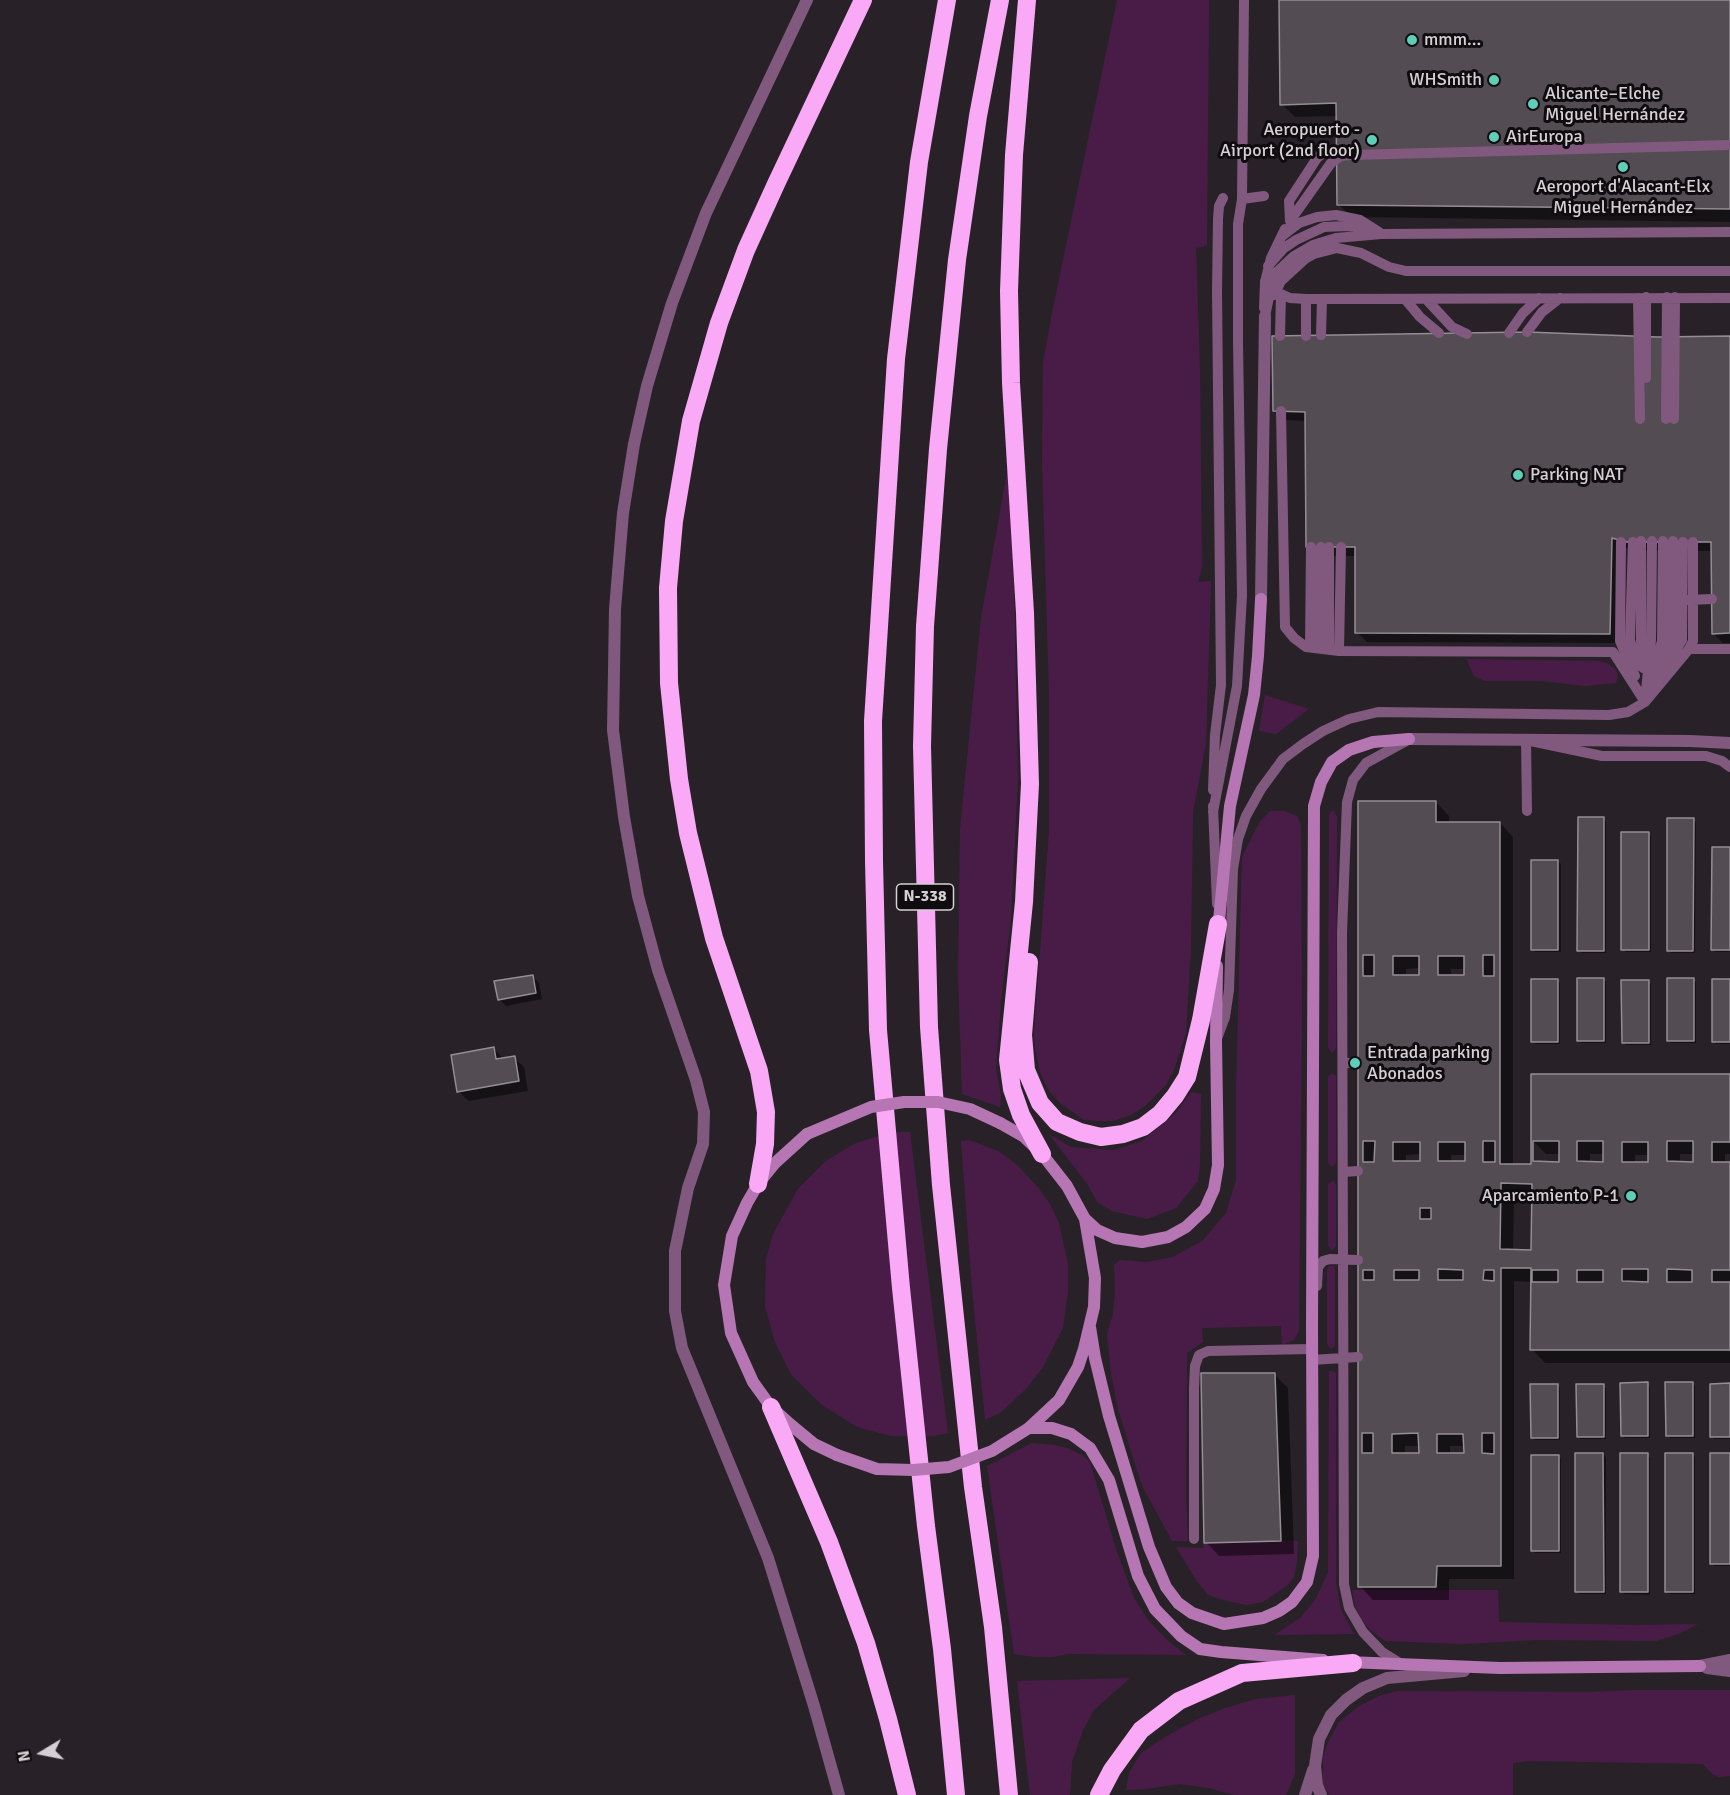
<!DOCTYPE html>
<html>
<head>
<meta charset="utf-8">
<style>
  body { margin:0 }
  #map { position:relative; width:1730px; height:1795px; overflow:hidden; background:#282228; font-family:Signika,sans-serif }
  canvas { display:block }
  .north { position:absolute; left:12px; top:1723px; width:60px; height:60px; -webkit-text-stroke:4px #0f0c0f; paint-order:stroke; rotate:260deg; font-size:16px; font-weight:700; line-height:24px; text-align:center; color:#d5d0d4 }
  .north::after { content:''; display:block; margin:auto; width:21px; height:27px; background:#d5d0d4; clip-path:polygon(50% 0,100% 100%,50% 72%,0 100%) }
</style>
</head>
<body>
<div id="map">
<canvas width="1730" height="1795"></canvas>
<div class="north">N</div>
</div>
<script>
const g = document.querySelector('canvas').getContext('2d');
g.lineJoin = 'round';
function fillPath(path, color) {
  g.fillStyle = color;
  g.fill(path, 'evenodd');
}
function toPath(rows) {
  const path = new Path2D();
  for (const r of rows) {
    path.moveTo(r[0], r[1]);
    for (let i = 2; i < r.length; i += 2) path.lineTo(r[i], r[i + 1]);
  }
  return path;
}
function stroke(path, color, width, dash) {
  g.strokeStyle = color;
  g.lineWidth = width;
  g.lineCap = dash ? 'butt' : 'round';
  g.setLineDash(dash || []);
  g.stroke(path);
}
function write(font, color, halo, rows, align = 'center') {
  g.font = font + ' Signika,sans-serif';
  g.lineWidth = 6;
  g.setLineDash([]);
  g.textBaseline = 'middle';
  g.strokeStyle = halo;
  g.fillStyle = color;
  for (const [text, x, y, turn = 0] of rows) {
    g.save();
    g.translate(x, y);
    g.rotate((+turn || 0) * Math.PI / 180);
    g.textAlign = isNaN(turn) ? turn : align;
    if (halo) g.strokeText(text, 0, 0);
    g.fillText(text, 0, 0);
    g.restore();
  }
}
fillPath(toPath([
  [1117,0,1209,0,1207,246,1196,248,1200,370,1202,567,1198,582,1211,581,1206,744,1193,812,1191,949,1186,1033,1174,1070,1166,1085,1145,1106,1131,1115,1113,1121,1098,1121,1084,1120,1060,1103,1049,1091,1040,1072,1035,1049,1034,1032,1049,831,1049,694,1042,460,1043,363,1052,313],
  [1011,450,1018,778,1011,918,1001,1001,996,1068,1001,1096,1000,1107,962,1094,958,974,960,829,981,618],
  [1466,659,1598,661,1607,663,1615,669,1618,675,1616,683,1585,686,1541,681,1485,681,1474,676],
  [1265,695,1309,709,1276,734,1259,731],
  [1270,811,1285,811,1297,816,1301,825,1302,1012,1299,1331,1294,1340,1282,1345,1281,1326,1202,1328,1203,1342,1187,1353,1186,1499,1188,1541,1172,1541,1142,1486,1118,1409,1111,1374,1107,1334,1113,1314,1115,1291,1114,1265,1120,1260,1147,1262,1173,1257,1202,1241,1226,1213,1236,1180,1236,1090,1242,857,1259,823],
  [1331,811,1334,811,1337,817,1336,1048,1333,1052,1331,1052,1328,1047,1329,816],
  [1334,1074,1336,1076,1336,1162,1333,1166,1331,1166,1328,1162,1328,1077,1329,1075],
  [1191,1092,1201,1094,1200,1164,1198,1181,1176,1208,1147,1219,1112,1211,1097,1202,1088,1185,1049,1134,1071,1147,1114,1150,1142,1141,1176,1113],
  [899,1132,910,1132,948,1433,934,1436,891,1436,857,1427,822,1405,791,1374,775,1342,765,1307,766,1259,773,1234,798,1189,826,1161,854,1144,875,1137],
  [969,1140,998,1151,1016,1164,1037,1186,1050,1204,1059,1223,1068,1264,1068,1291,1063,1328,1043,1367,1027,1388,1011,1403,1000,1413,985,1420,972,1289,961,1141],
  [1332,1181,1334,1181,1336,1185,1336,1246,1333,1250,1331,1250,1328,1245,1328,1184],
  [1329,1266,1334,1266,1335,1269,1335,1345,1332,1349,1330,1348,1327,1344,1327,1270],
  [1329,1371,1332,1371,1336,1373,1336,1583,1341,1610,1354,1634,1274,1635,1300,1618,1315,1600,1328,1573],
  [1032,1443,1055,1445,1067,1448,1082,1455,1090,1462,1116,1549,1134,1598,1148,1620,1166,1639,1186,1655,1068,1654,1053,1657,1035,1657,1014,1654,987,1466],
  [1281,1541,1298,1541,1297,1561,1294,1577,1288,1585,1263,1602,1247,1605,1227,1601,1208,1595,1196,1580,1176,1547,1203,1548,1204,1543,1269,1543],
  [1352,1590,1498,1590,1499,1622,1634,1625,1698,1624,1678,1634,1656,1641,1536,1640,1463,1644,1385,1641,1370,1630,1361,1619,1355,1606],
  [1130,1678,1094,1710,1083,1730,1072,1762,1070,1795,1030,1795,1017,1681],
  [1634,1690,1730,1690,1730,1776,1719,1777,1712,1774,1703,1764,1529,1761,1513,1763,1513,1795,1329,1795,1323,1784,1323,1758,1328,1742,1339,1722,1359,1706,1379,1696,1397,1691,1589,1692],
  [1295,1695,1295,1774,1286,1795,1234,1795,1209,1788,1179,1784,1147,1789,1126,1790,1129,1773,1141,1753,1165,1737,1198,1719,1225,1708,1256,1699]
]), '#491c48');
fillPath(toPath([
  [1281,0,1730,0,1730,222,1352,217,1338,204,1338,116,1295,117,1282,104],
  [1730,337,1730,643,1723,643,1713,633,1713,551,1637,551,1622,547,1619,643,1367,642,1357,632,1357,556,1318,556,1307,421,1284,420,1274,410,1658,338],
  [1360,802,1436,802,1449,816,1449,824,1500,823,1513,837,1513,1165,1560,1163,1560,1154,1546,1154,1532,1140,1730,1076,1730,1154,1725,1154,1725,1163,1730,1163,1730,1363,1545,1363,1532,1349,1532,1282,1514,1281,1514,1579,1449,1579,1449,1600,1373,1600,1360,1586],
  [1421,968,1421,977,1406,977,1406,969],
  [1451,969,1466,969,1466,977,1451,977],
  [1421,1154,1421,1163,1406,1163,1406,1155],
  [1590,1154,1605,1154,1605,1163,1590,1163],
  [1680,1154,1695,1154,1695,1163,1680,1163],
  [1451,1155,1466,1155,1466,1163,1451,1163],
  [1635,1155,1650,1155,1650,1164,1635,1164],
  [1514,1196,1533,1196,1533,1251,1513,1251],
  [1405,1446,1420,1446,1420,1454,1405,1454],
  [1450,1446,1465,1446,1465,1454,1450,1454],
  [1603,819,1606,822,1606,953,1581,953,1579,950],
  [1693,819,1696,822,1695,953,1671,953,1668,950],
  [1648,833,1651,836,1651,952,1626,952,1623,949],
  [1730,848,1730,952,1716,952,1713,949],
  [1558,861,1561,864,1561,952,1535,952,1533,950],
  [532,976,539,983,542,999,506,1006,499,999],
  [1603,979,1606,982,1606,1043,1581,1043,1578,1040],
  [1693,980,1696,982,1696,1043,1671,1043,1668,1041],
  [1730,980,1730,1044,1716,1044,1713,1041],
  [1558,981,1560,983,1560,1044,1536,1044,1533,1042],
  [1648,981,1651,984,1651,1045,1626,1045,1623,1042],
  [494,1049,504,1059,514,1058,524,1067,528,1091,469,1101,459,1092],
  [1275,1375,1288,1388,1294,1554,1219,1556,1206,1542],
  [1647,1384,1650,1387,1650,1438,1625,1438,1622,1435],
  [1692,1384,1695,1386,1695,1438,1670,1438,1667,1435],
  [1557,1385,1560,1388,1560,1440,1535,1440,1532,1437],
  [1603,1385,1606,1388,1606,1439,1581,1439,1578,1437],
  [1730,1385,1730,1439,1714,1439,1712,1437],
  [1603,1455,1606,1457,1606,1594,1580,1594,1577,1592],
  [1648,1455,1650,1458,1650,1595,1624,1594,1622,1592],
  [1693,1455,1695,1457,1695,1594,1669,1594,1667,1592],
  [1730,1455,1730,1566,1714,1566,1712,1564],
  [1558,1456,1561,1459,1561,1553,1535,1553,1532,1550]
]), '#0007');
const building = toPath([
  [1279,0,1730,0,1730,209,1337,205,1336,103,1280,105,1279,0],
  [1527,332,1658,337,1730,336,1730,633,1712,634,1711,542,1626,542,1612,538,1610,634,1355,633,1355,547,1306,547,1305,412,1273,411,1272,336,1527,332],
  [1358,801,1436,801,1436,822,1500,822,1500,1164,1531,1164,1531,1074,1730,1074,1730,1142,1712,1142,1712,1162,1730,1162,1730,1270,1712,1270,1712,1282,1730,1282,1730,1350,1530,1350,1531,1268,1501,1268,1501,1566,1437,1566,1436,1587,1358,1587,1358,801],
  [1363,955,1374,955,1374,976,1363,976,1363,955],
  [1483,955,1494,955,1494,976,1483,976,1483,955],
  [1393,956,1419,956,1419,975,1393,975,1393,956],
  [1438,956,1464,956,1464,975,1438,975,1438,956],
  [1363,1141,1375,1141,1374,1162,1363,1162,1363,1141],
  [1483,1141,1495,1141,1495,1162,1483,1162,1483,1141],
  [1533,1141,1559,1141,1559,1162,1533,1161,1533,1141],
  [1577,1141,1603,1141,1603,1162,1577,1161,1577,1141],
  [1667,1141,1693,1141,1693,1162,1667,1161,1667,1141],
  [1393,1142,1420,1142,1420,1161,1393,1161,1393,1142],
  [1438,1142,1465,1142,1465,1161,1438,1161,1438,1142],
  [1622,1142,1648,1142,1648,1162,1622,1162,1622,1142],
  [1501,1183,1532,1184,1531,1250,1500,1249,1501,1183],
  [1420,1208,1431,1208,1431,1219,1420,1219,1420,1208],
  [1438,1269,1463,1270,1463,1280,1438,1280,1438,1269],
  [1622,1269,1648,1269,1648,1282,1622,1281,1622,1269],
  [1667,1269,1692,1270,1692,1282,1667,1282,1667,1269],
  [1363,1270,1374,1270,1374,1280,1363,1280,1363,1270],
  [1394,1270,1419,1270,1419,1280,1394,1280,1394,1270],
  [1484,1270,1494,1270,1494,1281,1483,1280,1484,1270],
  [1532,1270,1558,1270,1558,1282,1532,1282,1532,1270],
  [1577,1270,1603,1270,1603,1282,1577,1282,1577,1270],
  [1362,1433,1373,1433,1373,1453,1362,1453,1362,1433],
  [1418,1433,1419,1453,1392,1453,1392,1434,1418,1433],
  [1482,1433,1494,1433,1494,1454,1482,1453,1482,1433],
  [1437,1434,1463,1434,1464,1453,1437,1453,1437,1434],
  [1578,817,1604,817,1604,951,1577,951,1578,817],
  [1667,818,1694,818,1693,951,1667,951,1667,818],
  [1621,832,1649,832,1649,950,1621,950,1621,832],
  [1712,847,1730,847,1730,950,1711,950,1712,847],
  [1531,860,1558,860,1558,950,1531,950,1531,860],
  [533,975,536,993,498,1000,494,981,533,975],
  [1577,978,1604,978,1604,1041,1577,1041,1577,978],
  [1667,978,1694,978,1694,1041,1667,1041,1667,978],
  [1531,979,1558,979,1558,1042,1531,1042,1531,979],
  [1712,979,1730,979,1730,1042,1712,1042,1712,979],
  [1621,980,1649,980,1649,1043,1622,1043,1621,980],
  [494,1047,496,1059,515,1056,519,1081,457,1092,451,1055,494,1047],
  [1201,1373,1275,1373,1281,1541,1204,1543,1201,1373],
  [1648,1382,1648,1436,1621,1436,1620,1383,1648,1382],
  [1665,1382,1693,1382,1693,1436,1666,1436,1665,1382],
  [1730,1383,1730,1437,1710,1437,1710,1384,1730,1383],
  [1530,1384,1558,1384,1558,1438,1531,1438,1530,1384],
  [1576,1384,1604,1384,1604,1437,1577,1437,1576,1384],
  [1575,1453,1603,1453,1604,1592,1575,1592,1575,1453],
  [1620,1453,1648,1453,1648,1592,1620,1592,1620,1453],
  [1665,1453,1693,1453,1693,1592,1665,1592,1665,1453],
  [1710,1453,1730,1453,1730,1564,1710,1564,1710,1453],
  [1531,1455,1559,1455,1559,1551,1531,1551,1531,1455]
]);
fillPath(building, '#544c53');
stroke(building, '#958d94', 1.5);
stroke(toPath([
  [1352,155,1730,145],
  [1242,199,1264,196],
  [1282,236,1299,223,1317,217,1336,215,1360,220,1379,232],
  [1646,297,1646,378],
  [1638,298,1640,419],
  [1405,299,1420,317,1439,333],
  [1426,299,1452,327,1467,334],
  [1264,308,1265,282],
  [1527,332,1542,312,1560,298],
  [1509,333,1523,313,1539,298],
  [1321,335,1322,299],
  [1280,336,1281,294,1290,298,1306,299,1730,298],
  [1306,336,1306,299],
  [1281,411,1285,627,1294,638,1306,647,1339,651,1613,652,1645,702],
  [1666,419,1667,297],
  [1674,419,1675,297],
  [1641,541,1641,641,1643,668],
  [1621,542,1620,641,1635,676],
  [1633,542,1630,640,1637,666],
  [1329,547,1329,650],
  [1687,600,1712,599],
  [1310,647,1311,547],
  [1319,648,1321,547],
  [1689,649,1730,649],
  [1339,651,1341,547],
  [1654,669,1662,641,1663,541],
  [1664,670,1682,640,1683,542],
  [1652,688,1672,641,1673,541],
  [1646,691,1651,640,1652,541],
  [1213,790,1215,735,1221,685,1217,291,1218,219,1219,206,1223,198],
  [1213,806,1217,904],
  [1527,811,1526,740,1602,756,1706,756,1722,761,1730,767],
  [1213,812,1237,686,1242,595,1238,343,1238,224,1242,199,1244,0],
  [1218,1036,1225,1017,1229,990,1233,869,1238,839,1246,816,1261,789,1283,759,1303,744,1323,731,1349,719,1378,712,1609,715,1628,712,1645,702,1689,649,1693,641,1693,542],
  [1343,1063,1355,1063],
  [1343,1172,1358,1171],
  [1317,1286,1318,1267,1323,1261,1330,1259,1358,1260],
  [1312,1360,1358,1357],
  [1194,1539,1194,1388,1195,1366,1199,1355,1208,1351,1312,1349],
  [1403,1665,1382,1652,1363,1632,1349,1608,1344,1584,1342,933,1347,802,1353,780,1366,763,1406,741]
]), '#81597f', 10);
stroke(toPath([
  [807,0,706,213,672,303,647,386,634,444,623,513,615,609,613,730,624,817,638,896,658,970,696,1080,704,1112,703,1144,688,1188,675,1251,675,1311,682,1348,768,1558,814,1706,839,1795],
  [1261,599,1265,316],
  [1409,739,1690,741,1730,743],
  [1700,1666,1730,1660],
  [1707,1668,1730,1671],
  [1305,1795,1313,1770],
  [1321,1795,1317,1785,1315,1766,1319,1739,1331,1715,1346,1700,1363,1688,1387,1678,1464,1671]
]), '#81597f', 12);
stroke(toPath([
  [1218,931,1230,806,1254,695,1258,656,1261,599],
  [1000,1123,1023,1136,1042,1154,1067,1186,1085,1219,1097,1230,1115,1238,1142,1242,1168,1237,1186,1227,1205,1209,1214,1189,1218,1165,1216,1042,1217,966],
  [807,1134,775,1163,758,1184,747,1203,732,1236,724,1285,731,1333,753,1382,771,1407,791,1425,814,1444,837,1455],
  [1090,1327,1095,1358,1109,1416,1149,1547,1166,1587,1178,1603,1192,1613,1224,1624,1263,1618,1279,1611,1292,1602,1307,1582,1313,1556,1312,1326,1314,806,1321,782,1332,762,1349,750,1373,742,1409,739],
  [1029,1428,1052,1428,1071,1434,1090,1448,1109,1480,1138,1576,1155,1609,1181,1636,1200,1649,1221,1652,1323,1660],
  [1029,1428,1059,1400,1078,1367,1084,1349,1094,1307,1095,1278,1085,1219],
  [1347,1662,1500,1668,1700,1666]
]), '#b576b3', 12);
stroke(toPath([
  [947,0,919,162,896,359,873,721,874,861,878,1030,901,1288,926,1526,942,1649,956,1795],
  [1000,0,978,116,957,260,938,449,925,626,922,746,929,1027,941,1185,973,1487,993,1627,1009,1795],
  [1027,0,1014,155,1009,291,1011,383,1025,613,1030,784,1024,902,1008,1060,1012,1089,1021,1115,1042,1154],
  [1029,962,1023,1035,1026,1070,1040,1103,1057,1122,1080,1132,1101,1137,1123,1134,1143,1127,1160,1114,1175,1096,1187,1077,1201,1020,1218,924],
  [758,1184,765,1144,766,1112,759,1071,714,938,688,833,679,779,669,683,668,588,674,521,691,421,719,323,746,250,776,184,863,0],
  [771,1407,829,1542,866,1643,888,1719,907,1795],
  [1099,1795,1112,1770,1141,1730,1179,1701,1242,1673,1353,1663]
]), '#f9a9f6', 18);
stroke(toPath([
  [1290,221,1289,201,1317,158,1322,154,1328,152,1336,152,1352,155],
  [1290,221,1331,163,1341,156,1349,155],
  [1268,266,1284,248,1296,240,1324,227,1347,226,1358,227,1372,231],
  [1265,282,1271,258,1285,229],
  [1274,295,1281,281,1305,259,1314,254,1337,248,1361,253,1389,267,1406,271,1730,271],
  [1265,316,1273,279,1278,271,1294,256,1313,245,1336,238,1381,234,1730,232]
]), '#81597f', 10);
stroke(toPath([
  [807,1134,871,1107,904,1102,938,1102,970,1109,1000,1123],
  [837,1455,877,1469,913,1470,949,1467,992,1451,1029,1428]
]), '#b576b3', 12);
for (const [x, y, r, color] of [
  [1412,40,6,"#5eceb8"],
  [1494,80,6,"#5eceb8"],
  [1533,104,6,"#5eceb8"],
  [1494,137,6,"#5eceb8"],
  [1372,140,6,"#5eceb8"],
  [1623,167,6,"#5eceb8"],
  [1518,475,6,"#5eceb8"],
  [1355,1063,6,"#5eceb8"],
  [1631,1196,6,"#5eceb8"]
]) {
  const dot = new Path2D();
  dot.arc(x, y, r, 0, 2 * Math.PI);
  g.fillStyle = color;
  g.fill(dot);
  stroke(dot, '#0f0c0f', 2);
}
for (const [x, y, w] of [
  [925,897,57]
]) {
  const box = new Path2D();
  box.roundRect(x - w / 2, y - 13, w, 26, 4.5);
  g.fillStyle = '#0f0c0f';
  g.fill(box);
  stroke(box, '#d5d0d4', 1.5);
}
write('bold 16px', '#d5d0d4', null, [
  ["N-338",925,897]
]);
write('18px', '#d5d0d4', '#0f0c0f', [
  ["mmm...",1424,40],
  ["WHSmith",1482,80,"right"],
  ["Alicante–Elche",1545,94],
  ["Miguel Hernández",1545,115],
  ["Aeropuerto -",1360,130,"right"],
  ["Airport (2nd floor)",1360,151,"right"],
  ["AirEuropa",1506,137],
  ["Aeroport d'Alacant-Elx",1623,187,"center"],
  ["Miguel Hernández",1623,208,"center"],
  ["Parking NAT",1530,475],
  ["Entrada parking",1367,1053],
  ["Abonados",1367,1074],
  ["Aparcamiento P-1",1619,1196,"right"]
], 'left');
</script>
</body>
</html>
